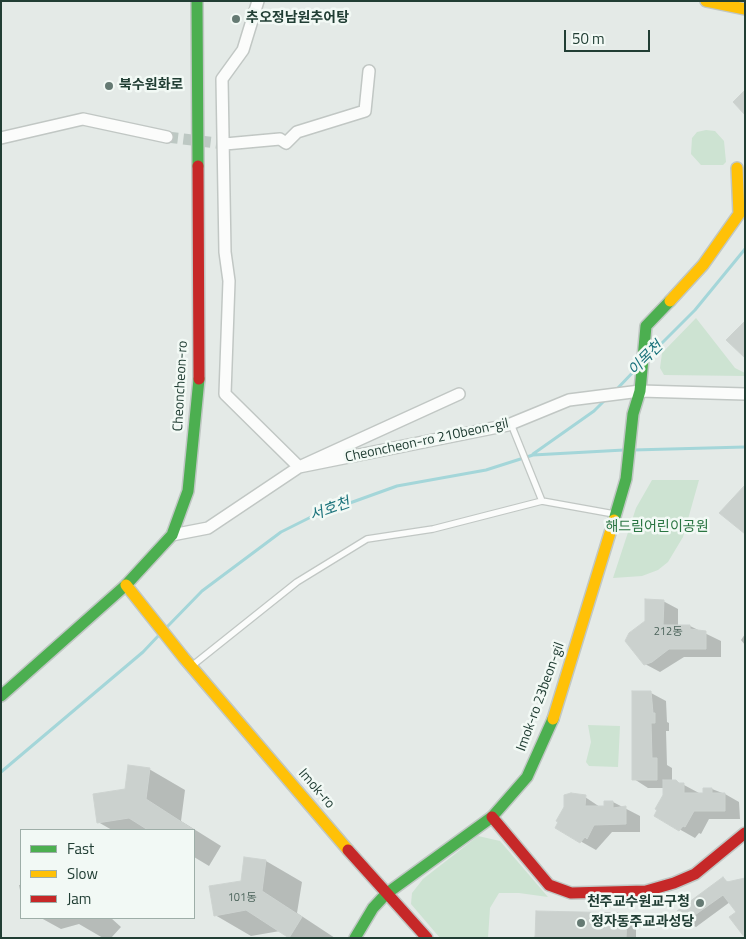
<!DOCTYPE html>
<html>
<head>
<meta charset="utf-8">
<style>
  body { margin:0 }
  #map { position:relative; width:746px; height:939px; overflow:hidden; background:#e4eae7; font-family:"Titillium Web",sans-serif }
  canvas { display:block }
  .frame { position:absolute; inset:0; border:2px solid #213e34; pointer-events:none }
  .legend { position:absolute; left:20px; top:829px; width:175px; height:90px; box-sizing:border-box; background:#f2f9f5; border:1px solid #9eaea8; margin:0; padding:6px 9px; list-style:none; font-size:15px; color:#213e34 }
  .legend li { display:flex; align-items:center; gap:10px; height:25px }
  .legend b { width:25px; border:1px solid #9eaea8 }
  .scale { position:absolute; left:564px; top:30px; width:86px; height:22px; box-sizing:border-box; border:2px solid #213e34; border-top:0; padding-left:6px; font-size:15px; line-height:18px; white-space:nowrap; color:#213e34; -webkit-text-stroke:4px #f2f9f5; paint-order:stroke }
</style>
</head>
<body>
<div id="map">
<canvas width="746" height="939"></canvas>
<div class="frame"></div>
<ul class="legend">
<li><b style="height:6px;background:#4caf50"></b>Fast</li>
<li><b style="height:6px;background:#ffc107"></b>Slow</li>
<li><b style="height:6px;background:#c62828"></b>Jam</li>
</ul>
<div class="scale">50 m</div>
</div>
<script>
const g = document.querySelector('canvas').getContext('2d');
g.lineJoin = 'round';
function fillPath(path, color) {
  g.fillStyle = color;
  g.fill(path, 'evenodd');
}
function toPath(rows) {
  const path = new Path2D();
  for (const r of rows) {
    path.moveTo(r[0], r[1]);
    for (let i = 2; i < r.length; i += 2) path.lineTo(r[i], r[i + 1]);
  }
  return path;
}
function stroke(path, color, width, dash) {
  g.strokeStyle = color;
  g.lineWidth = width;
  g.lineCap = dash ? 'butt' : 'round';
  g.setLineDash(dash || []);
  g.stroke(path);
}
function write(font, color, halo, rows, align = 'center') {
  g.font = font + ' "Titillium Web","Noto Sans KR",sans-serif';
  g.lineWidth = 5;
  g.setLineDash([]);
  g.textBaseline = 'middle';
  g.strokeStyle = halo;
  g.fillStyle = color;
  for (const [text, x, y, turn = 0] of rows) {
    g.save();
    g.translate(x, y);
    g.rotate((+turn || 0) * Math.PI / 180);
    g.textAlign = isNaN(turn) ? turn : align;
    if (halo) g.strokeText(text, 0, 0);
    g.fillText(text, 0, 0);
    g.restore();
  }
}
fillPath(toPath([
  [706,130,715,131,724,141,726,162,723,165,701,165,691,154,692,138,697,132],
  [696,318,735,368,745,373,745,376,664,375,660,368,662,353],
  [652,480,699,480,683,537,668,562,658,570,642,576,613,578,636,508],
  [588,725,620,726,618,767,589,766,586,762,591,742],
  [478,836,500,841,548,897,519,893,499,893,490,908,488,938,440,938,411,904,412,893,423,879]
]), '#cde3d2');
fillPath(toPath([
  [663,601,678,609,678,626,690,626,721,641,721,657,684,657,660,672,645,664,646,622],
  [745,634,745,645,741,640],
  [651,693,666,701,667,722,669,723,669,731,666,731,667,765,672,768,672,781,684,785,699,793,704,794,712,789,725,794,739,802,740,819,709,819,701,834,699,833,695,838,656,816,664,795,664,788,648,788,634,779],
  [149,769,185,790,181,821,221,846,209,866,194,857,194,830,112,830,98,822],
  [585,797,600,807,605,807,613,802,640,816,640,832,612,832,596,850,557,828],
  [266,861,302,882,297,913,335,938,290,938,280,931,251,936,215,915,242,882],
  [723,879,730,883,737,912,730,902,696,927,686,922,679,911],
  [19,885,21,885,21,895],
  [627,914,636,920,636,938,533,938,537,935],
  [41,918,111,918,121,927,111,938,103,938,79,924,61,929]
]), '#0003');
stroke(toPath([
  [649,356,695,310,745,249],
  [616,390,636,369],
  [633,450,745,447],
  [533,454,594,411,606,399],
  [166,628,202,591,281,532,311,517,397,486,486,470,533,455,624,450],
  [1,772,143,652,160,634]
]), '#a4d6d9', 3);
const building = toPath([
  [745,90,745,115,733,102,745,90],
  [745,321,745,358,726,340,745,321],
  [745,485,745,534,719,513,745,485],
  [645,599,664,600,663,625,690,625,690,629,706,631,706,649,669,649,652,662,644,665,625,641,629,633,645,621,645,599],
  [632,691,651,691,653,713,655,713,655,723,651,723,652,758,657,758,657,780,632,780,632,691],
  [128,765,150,768,146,799,194,830,148,830,129,818,97,823,93,794,125,789,128,765],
  [663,780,676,780,679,783,684,783,684,793,703,793,703,788,712,788,712,793,725,793,725,811,694,811,685,827,683,826,679,831,654,816,657,810,655,809,663,795,663,780],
  [571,793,586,795,585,806,604,806,604,801,613,801,613,808,626,806,626,824,594,825,587,839,585,837,580,843,555,828,558,822,556,821,564,807,564,795,571,793],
  [244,857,266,860,262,891,302,917,289,938,246,910,214,916,209,886,241,881,244,857],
  [723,877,727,882,745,878,745,938,729,917,736,912,723,895,685,922,677,911,723,877],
  [536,911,627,913,626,938,535,938,536,911]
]);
fillPath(building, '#cbd1ce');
stroke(building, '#cdd3d0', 1);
stroke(toPath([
  [167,137,225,144]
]), '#bdc8c3', 11, [11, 5.5]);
const lane = toPath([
  [511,424,542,501,614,514],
  [193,665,297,582,367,539,433,529,542,501]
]);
const street = toPath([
  [258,1,243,50,222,79,225,252,229,281,225,394,299,467,459,394],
  [1,138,83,119,167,137],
  [225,144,280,139,286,143,297,132,365,111,369,71],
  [172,535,208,528,299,467,508,425,569,400,640,391,745,394]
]);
const fast = toPath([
  [197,1,198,166],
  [614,520,626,479,633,414,640,391,646,326,670,301],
  [1,696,126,585,172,535,188,491,199,379],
  [355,938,373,908,386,894,492,817,527,777,553,719]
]);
const slow = toPath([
  [706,1,745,9],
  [670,301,703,265,739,214,737,168],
  [126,585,184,658,348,850],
  [553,719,614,520]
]);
const jam = toPath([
  [198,166,199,379],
  [492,817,549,885,571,893,646,891,674,883,695,874,745,833],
  [348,850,427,938]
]);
stroke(lane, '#c1c7c4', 8);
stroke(street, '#c1c7c4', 14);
stroke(fast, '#c0c7c4', 14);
stroke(slow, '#c0c7c4', 14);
stroke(jam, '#c0c7c4', 14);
stroke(lane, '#fbfcfb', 5.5);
stroke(street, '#fbfcfb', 11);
stroke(fast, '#4caf50', 11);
stroke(slow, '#ffc107', 11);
stroke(jam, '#c62828', 11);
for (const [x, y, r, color] of [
  [236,19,5,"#657a73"],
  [109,86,5,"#657a73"],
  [700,903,5,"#657a73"],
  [581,923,5,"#657a73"]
]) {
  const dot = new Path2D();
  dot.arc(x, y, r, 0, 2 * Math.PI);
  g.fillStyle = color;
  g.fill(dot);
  stroke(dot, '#f2f9f5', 2);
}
write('11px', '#4c645b', null, [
  ["212동",668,632],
  ["101동",242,898]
]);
write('bold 14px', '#213e34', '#f2f9f5', [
  ["추오정남원추어탕",246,19],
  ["북수원화로",119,86],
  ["천주교수원교구청",690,903,"right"],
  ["정자동주교과성당",591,923]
], 'left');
write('14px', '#213e34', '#f2f9f5', [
  ["Cheoncheon-ro",181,386,-87],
  ["Cheoncheon-ro 210beon-gil",427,441,-12],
  ["Imok-ro 23beon-gil",541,697,-70],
  ["Imok-ro",316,789,49]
]);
write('14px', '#2a7542', '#f2f9f5', [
  ["해드림어린이공원",657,528]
]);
write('italic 15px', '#1a727b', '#f2f9f5', [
  ["이목천",646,359,-45],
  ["서호천",330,510,-20]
]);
</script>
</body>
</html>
